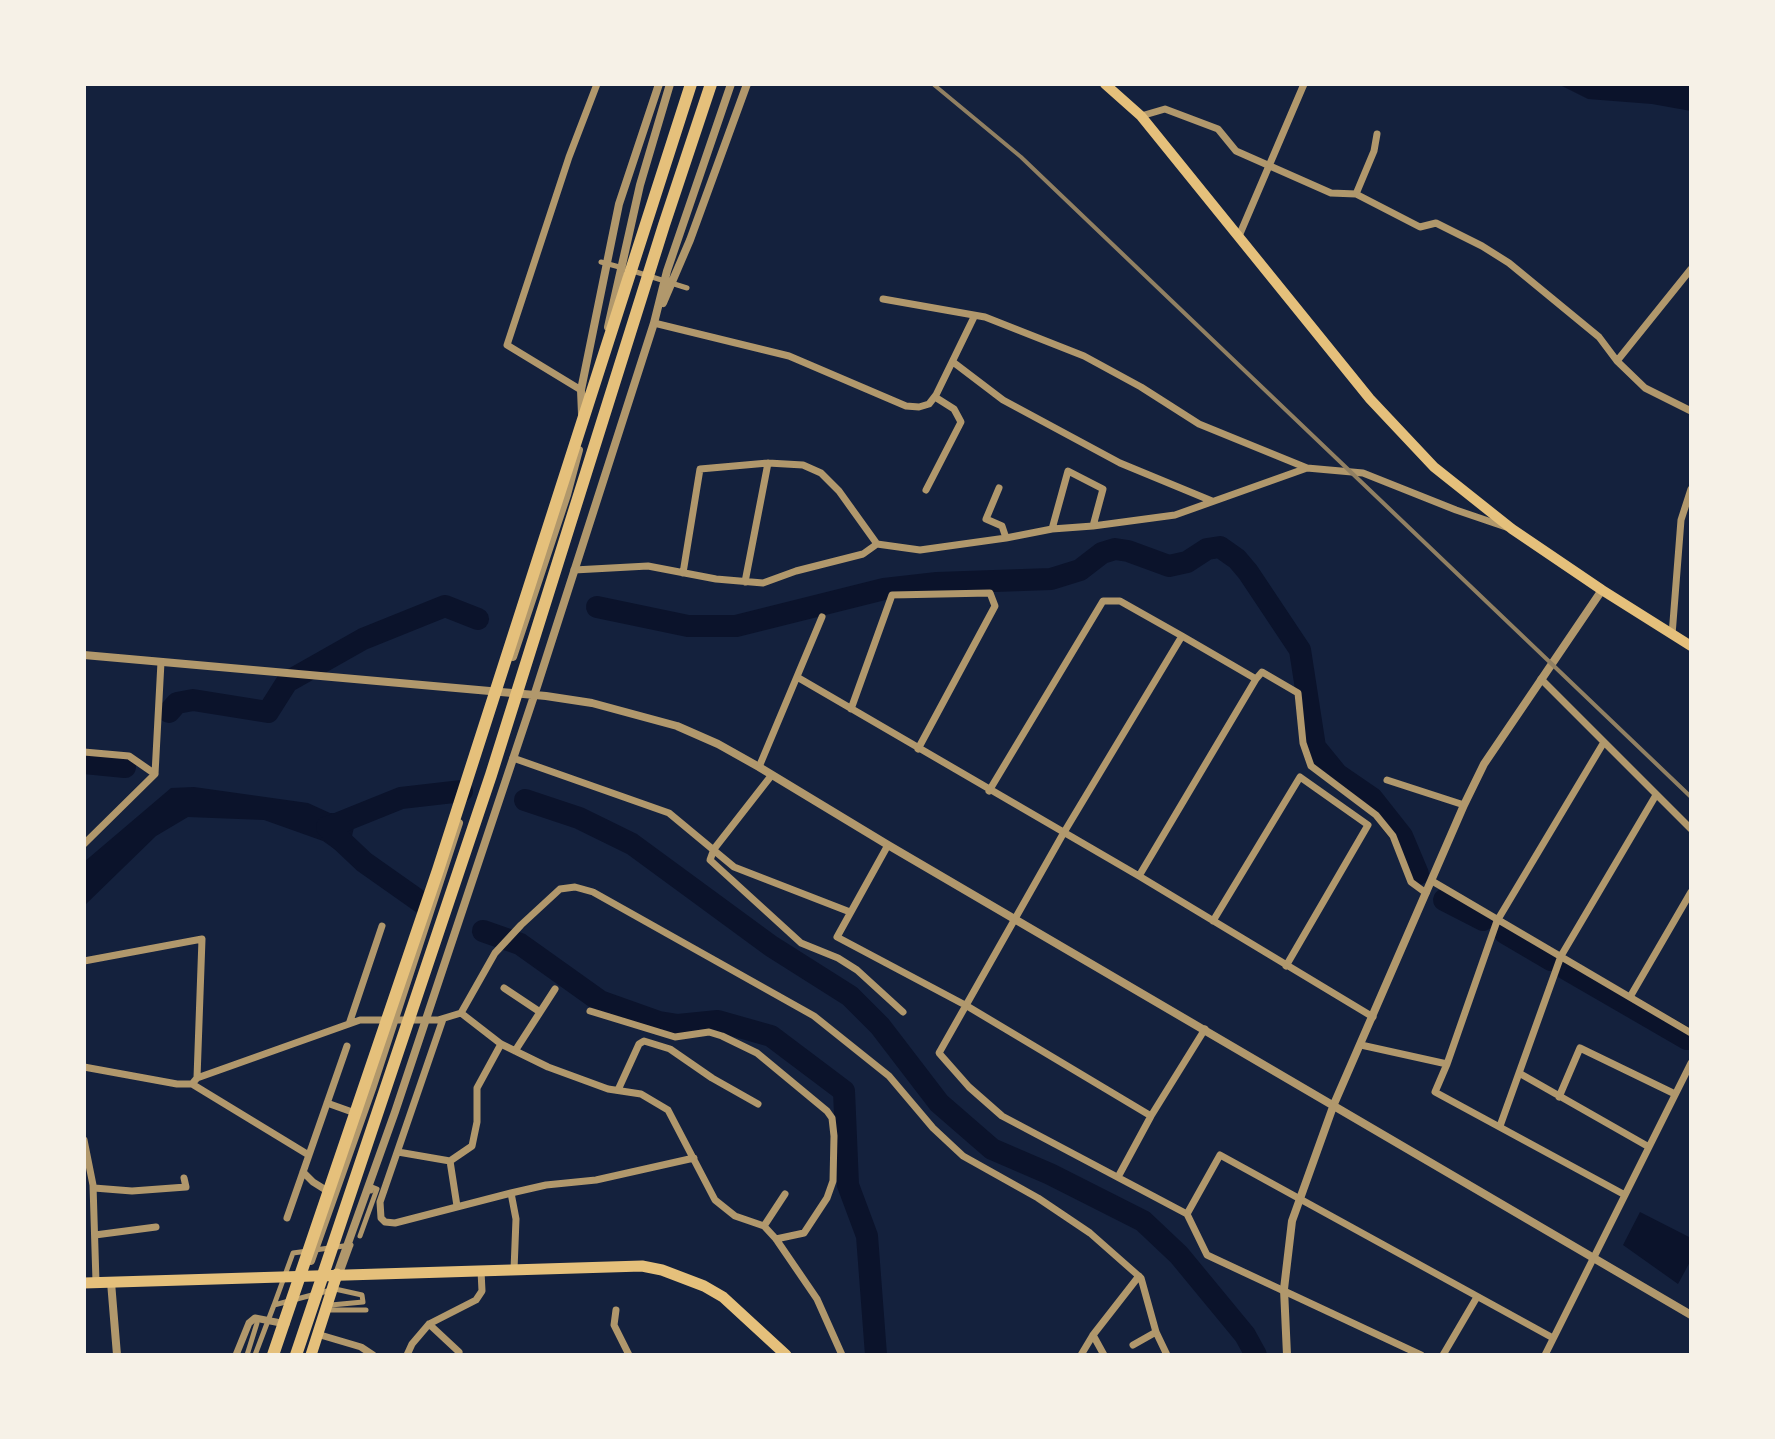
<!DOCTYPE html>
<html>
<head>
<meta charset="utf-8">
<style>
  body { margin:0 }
  #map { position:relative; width:1775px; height:1439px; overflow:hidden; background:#14213d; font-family:"Public Sans",sans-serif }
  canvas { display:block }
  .frame { position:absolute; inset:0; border:86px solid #f6f1e7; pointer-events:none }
</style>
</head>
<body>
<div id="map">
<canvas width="1775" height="1439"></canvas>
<div class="frame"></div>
</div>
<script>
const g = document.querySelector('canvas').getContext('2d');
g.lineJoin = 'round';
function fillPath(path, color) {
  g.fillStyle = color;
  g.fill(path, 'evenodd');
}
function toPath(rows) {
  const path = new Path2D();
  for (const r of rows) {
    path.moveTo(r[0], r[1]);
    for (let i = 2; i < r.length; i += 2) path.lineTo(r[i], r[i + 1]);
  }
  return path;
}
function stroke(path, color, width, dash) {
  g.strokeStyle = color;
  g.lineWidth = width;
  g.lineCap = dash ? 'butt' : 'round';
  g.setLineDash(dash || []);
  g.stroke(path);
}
fillPath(toPath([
  [1558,84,1691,84,1691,111,1652,104,1588,99],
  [194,787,308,803,330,813,357,814,347,858,323,841,264,820,188,817,156,836,84,906,84,862,171,788],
  [1640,1212,1691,1238,1691,1260,1678,1284,1623,1245]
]), '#0b132b');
stroke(toPath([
  [597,607,688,626,736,626,884,589,937,583,1051,579,1080,570,1102,553,1115,549,1128,551,1169,566,1187,562,1207,549,1220,547,1237,559,1248,572,1300,650,1315,747,1337,774,1372,798,1402,836,1418,874],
  [169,712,177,703,193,700,268,712,287,682,363,639,445,606,478,619],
  [84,763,125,767],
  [525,800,579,818,632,844,771,946,850,996,880,1026,939,1103,992,1149,1050,1174,1143,1221,1179,1255,1245,1335,1256,1355],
  [327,827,364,862,425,905],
  [329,827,401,798,462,791],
  [1444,900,1483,920],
  [483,931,520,944,600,1001,659,1022,678,1025,718,1021,771,1036,844,1091,848,1185,867,1236,876,1355],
  [1505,933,1551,960],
  [1566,969,1687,1039]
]), '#0b132b', 22);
stroke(toPath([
  [601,262,623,268],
  [633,271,687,288],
  [360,1236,377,1189,372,1187,371,1191],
  [351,1245,335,1289,274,1305,293,1253,351,1245],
  [335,1289,362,1295,363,1302,331,1305,331,1310,366,1310],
  [247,1355,257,1323],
  [255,1355,274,1305]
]), '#b1986c', 5);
stroke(toPath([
  [1141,116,1165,109,1218,129,1236,151,1331,193,1356,194,1420,227,1436,223,1482,246,1509,263,1599,337,1617,361,1645,388,1691,411],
  [1356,194,1374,151,1377,134],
  [1239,236,1304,84],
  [883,299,985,317,1084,356,1141,387,1199,424,1307,468,1363,473,1456,510,1506,527],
  [654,323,789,356,906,406,919,407,929,404,936,395,974,317],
  [1617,361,1691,269],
  [953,362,1003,400,1120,463,1212,501],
  [581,390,507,345,569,157,597,84],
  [999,488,986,519,1002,526,1006,538],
  [926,490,961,422,954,409,935,397],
  [1052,529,1068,471,1103,489,1093,526],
  [574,570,648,566,716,579,763,583,796,571,863,554,877,544,920,550,1006,538,1052,529,1093,526,1175,515,1307,468],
  [683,573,700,469,768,463,803,465,821,473,839,491,877,544],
  [745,582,768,463],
  [1672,635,1681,520,1691,489],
  [1182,636,1063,834,939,1053,969,1087,1002,1116,1187,1214,1207,1255,1421,1355],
  [797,677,1139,876,1373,1017],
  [1256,679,1262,672,1298,693,1303,743,1311,766,1376,815,1393,836,1411,882,1426,893],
  [1541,679,1691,829],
  [851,709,892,595,990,593,995,606,918,749],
  [1604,742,1497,921,1447,1064,1435,1092,1625,1195],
  [84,752,129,756,155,774],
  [513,758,669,813,734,867,850,912],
  [759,767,822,617],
  [771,776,714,849,710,860,801,943,838,958,857,970,903,1012],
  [1387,780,1464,805],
  [989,791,1103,601,1120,601,1182,636,1256,679,1139,876],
  [84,844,155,774,161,662],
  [888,845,837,937,967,1006,1151,1116],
  [1432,881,1691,1033],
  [1213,921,1300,777,1368,825,1286,966],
  [84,961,202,939,197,1078],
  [504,988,540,1012],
  [1630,997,1691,892],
  [590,1011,675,1037,709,1032,722,1036,757,1053,827,1111,832,1118,834,1136,833,1181,827,1198,804,1233,776,1239],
  [461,1013,501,1044,548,1067,608,1089,641,1094,668,1110,715,1200,735,1216,764,1226,776,1239,817,1299,842,1355],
  [443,1019,380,1202,381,1218,385,1222,395,1223,511,1193,546,1185,596,1180,694,1158],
  [349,1024,382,926],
  [1361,1045,1447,1064],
  [515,1051,555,989],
  [84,1067,177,1084,192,1084,197,1078,360,1020,438,1020,461,1013,495,953,521,925,560,889,575,887,593,892,814,1016,889,1076,933,1128,963,1156,1038,1198,1090,1233,1141,1278,1156,1332,1167,1355],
  [1519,1073,1649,1147],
  [192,1084,307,1154],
  [618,1090,639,1044,644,1041,670,1049,712,1078,758,1104],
  [1559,1097,1580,1048,1675,1094],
  [327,1103,355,1113],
  [1500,1126,1561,956,1656,795],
  [84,1140,93,1185,96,1282],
  [398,1152,450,1161,472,1146,477,1122,477,1088,501,1044],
  [450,1161,457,1206],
  [303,1172,313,1182,329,1192],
  [1118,1177,1151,1116,1205,1029],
  [94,1188,132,1191,186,1187,184,1178],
  [511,1193,516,1219,514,1270],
  [1187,1214,1220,1155,1553,1338],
  [287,1218,347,1046],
  [764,1226,785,1194],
  [95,1235,156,1227],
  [616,1310,614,1325,629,1355],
  [429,1324,459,1352],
  [317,1334,361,1347,373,1355],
  [1093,1335,1104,1355],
  [1133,1345,1156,1332],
  [236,1355,249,1323,255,1318,286,1324],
  [407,1355,412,1344,429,1324,476,1300,482,1291,481,1271],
  [1081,1355,1093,1335,1139,1276],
  [1443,1355,1477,1297],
  [1545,1355,1691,1063]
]), '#b1986c', 7);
stroke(toPath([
  [663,303,690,240,747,84],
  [608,327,640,185,670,84],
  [582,414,581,390,619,204,659,84],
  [84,655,546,696,592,703,677,726,718,744,759,767,888,845,1691,1315],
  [513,657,567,495,579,450],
  [311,1261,372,1089,459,823],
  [337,1274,395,1112,534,696,654,323,667,271,731,84],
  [111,1282,117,1355],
  [1287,1355,1284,1289,1292,1221,1334,1104,1464,805,1484,764,1602,590]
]), '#b1986c', 8);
stroke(toPath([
  [1105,84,1141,116,1370,399,1434,467,1512,529,1602,590,1691,646]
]), '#e5c07b', 10);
stroke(toPath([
  [84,1283,642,1266,662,1270,704,1286,723,1297,786,1355],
  [311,1355,337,1274]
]), '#e5c07b', 11);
stroke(toPath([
  [273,1355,438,870,691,84],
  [296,1355,491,775,664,225,711,84]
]), '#e5c07b', 12);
stroke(toPath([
  [933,84,1021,157,1691,797]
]), '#918062', 4);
</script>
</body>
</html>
